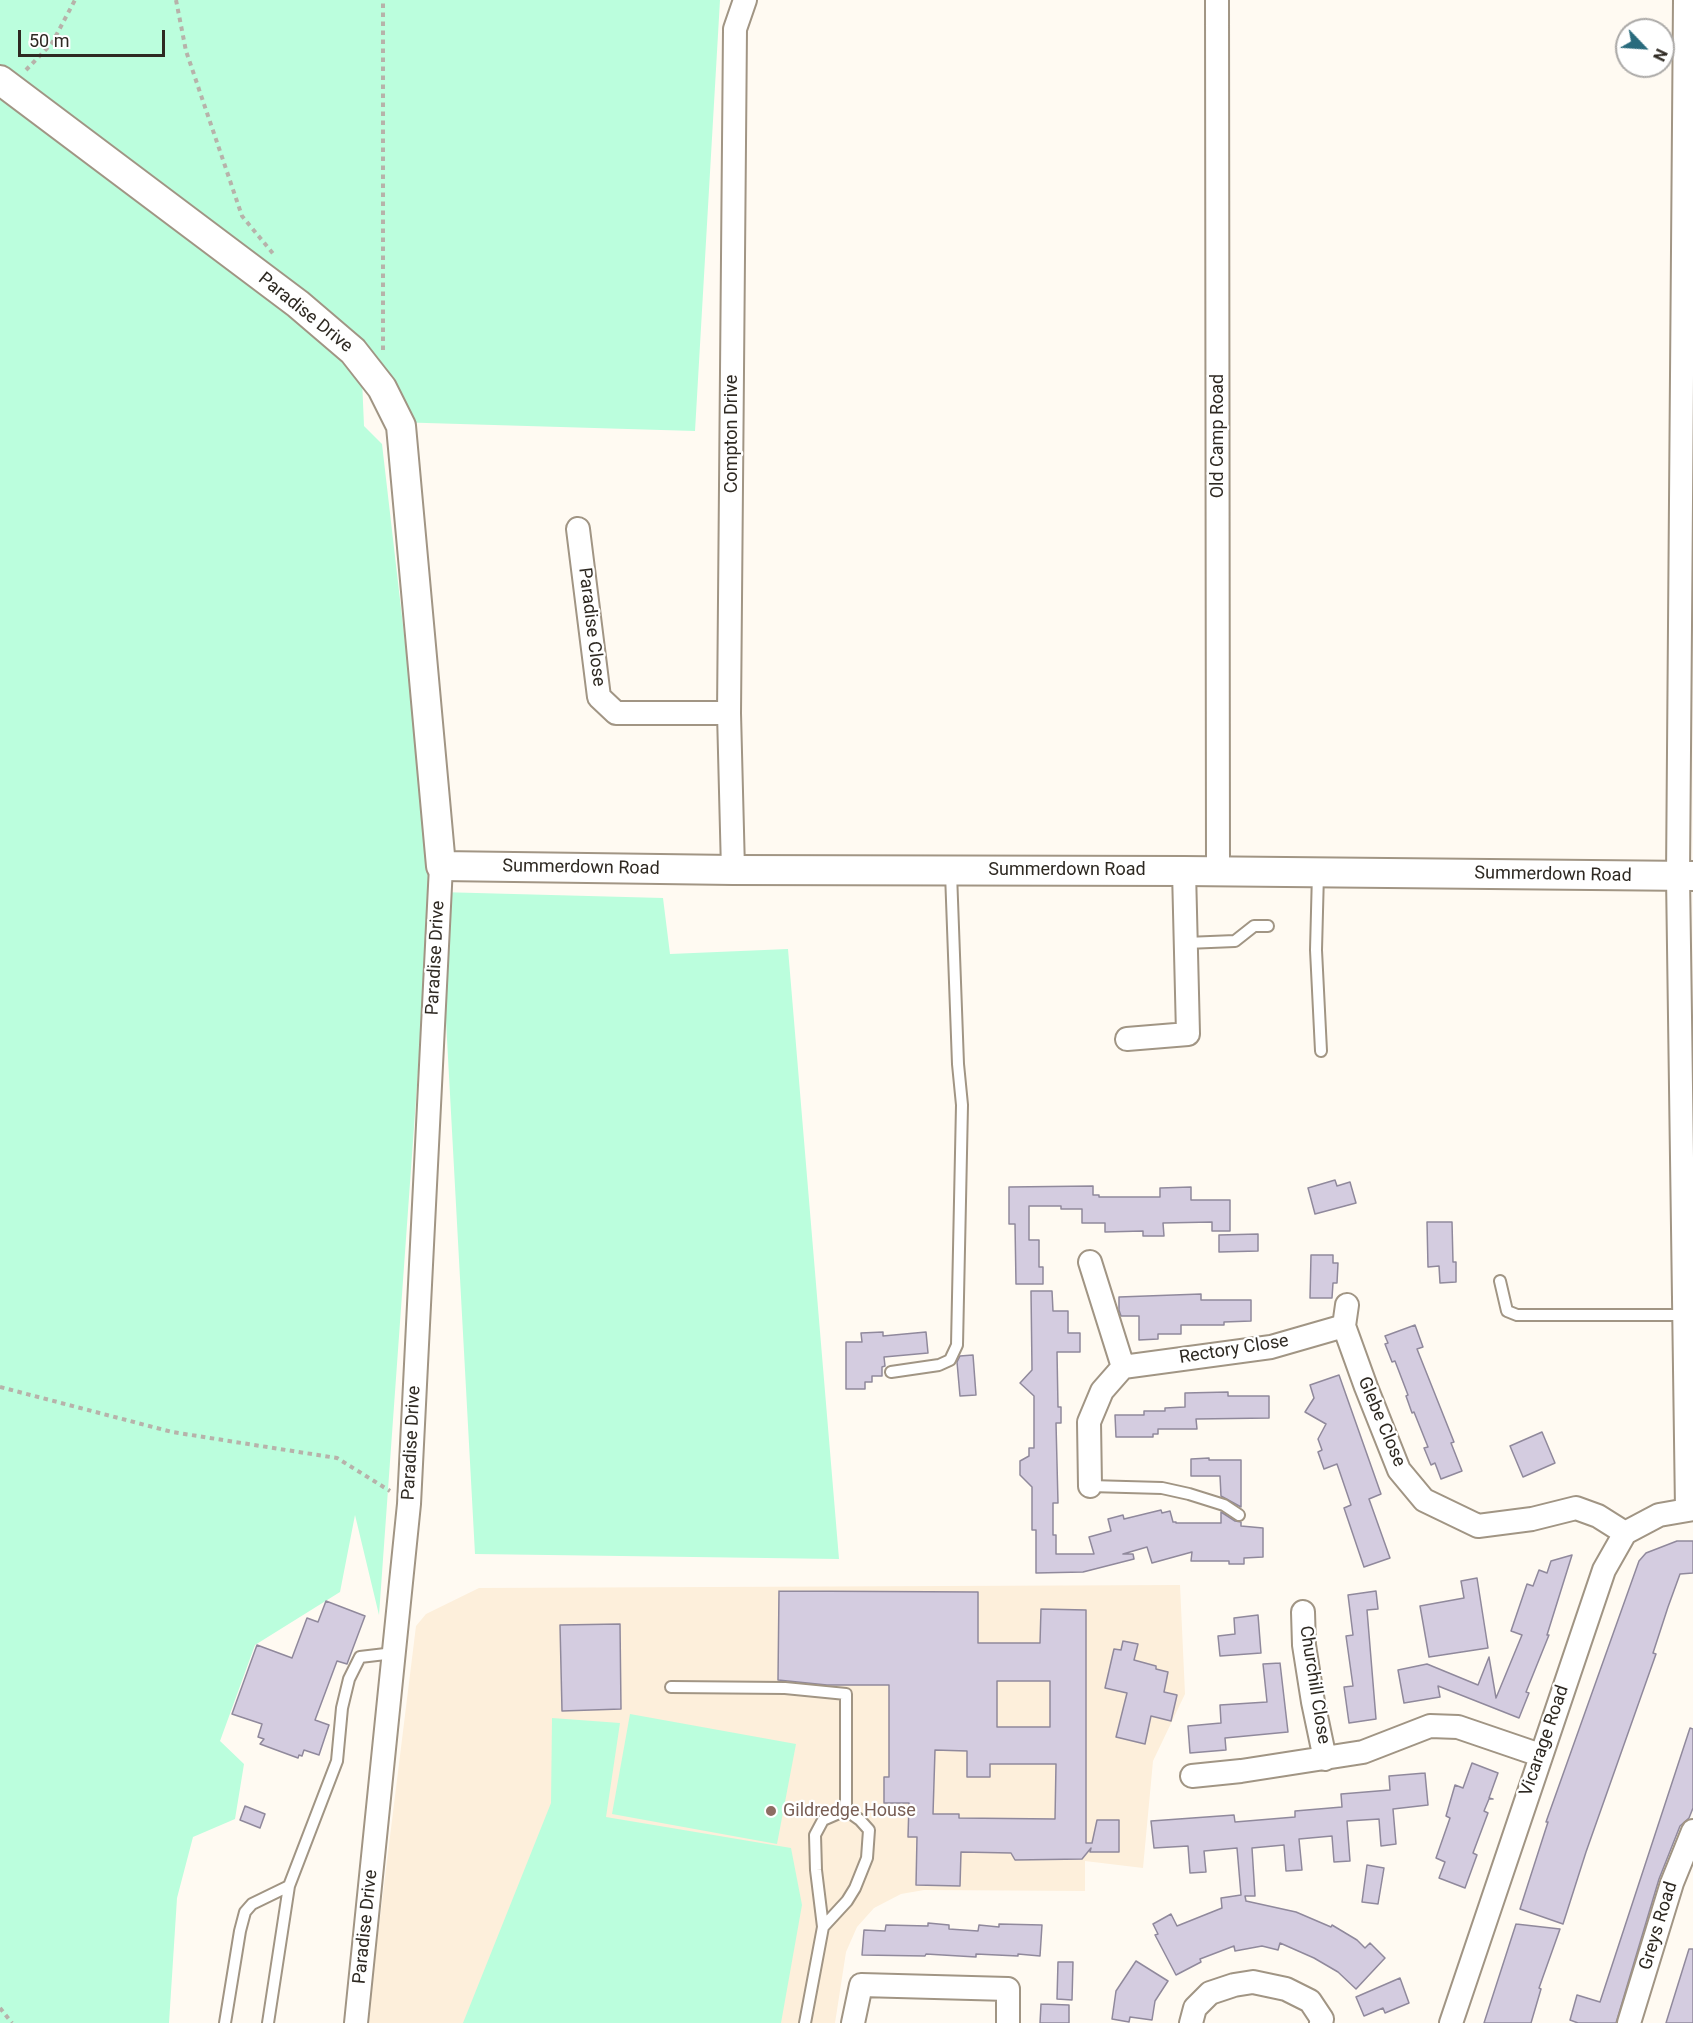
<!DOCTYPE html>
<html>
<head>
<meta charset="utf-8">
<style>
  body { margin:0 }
  #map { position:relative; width:1693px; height:2023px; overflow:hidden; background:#fffaf2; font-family:Roboto,sans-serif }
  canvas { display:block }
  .north { position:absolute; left:1615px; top:18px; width:60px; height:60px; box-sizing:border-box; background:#fff; border:2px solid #aba9a7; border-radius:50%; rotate:115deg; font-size:16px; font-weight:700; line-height:24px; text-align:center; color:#2e2922 }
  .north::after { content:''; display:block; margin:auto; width:21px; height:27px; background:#296b7d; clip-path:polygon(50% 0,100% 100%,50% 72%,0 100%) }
  .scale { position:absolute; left:18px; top:30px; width:147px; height:27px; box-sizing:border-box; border:3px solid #2e2922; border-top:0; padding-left:8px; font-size:18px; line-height:21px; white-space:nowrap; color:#2e2922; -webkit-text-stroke:4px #fff; paint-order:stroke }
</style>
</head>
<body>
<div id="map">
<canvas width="1693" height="2023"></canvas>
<div class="north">N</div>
<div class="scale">50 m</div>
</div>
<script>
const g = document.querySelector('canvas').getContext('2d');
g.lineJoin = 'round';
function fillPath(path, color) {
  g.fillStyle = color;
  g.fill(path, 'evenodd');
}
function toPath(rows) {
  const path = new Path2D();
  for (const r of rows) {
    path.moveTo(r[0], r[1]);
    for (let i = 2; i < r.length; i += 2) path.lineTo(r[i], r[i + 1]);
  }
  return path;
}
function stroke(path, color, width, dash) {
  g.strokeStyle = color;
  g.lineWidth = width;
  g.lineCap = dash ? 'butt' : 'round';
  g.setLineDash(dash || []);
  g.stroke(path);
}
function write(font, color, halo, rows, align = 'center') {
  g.font = font + ' Roboto,sans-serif';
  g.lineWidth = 4.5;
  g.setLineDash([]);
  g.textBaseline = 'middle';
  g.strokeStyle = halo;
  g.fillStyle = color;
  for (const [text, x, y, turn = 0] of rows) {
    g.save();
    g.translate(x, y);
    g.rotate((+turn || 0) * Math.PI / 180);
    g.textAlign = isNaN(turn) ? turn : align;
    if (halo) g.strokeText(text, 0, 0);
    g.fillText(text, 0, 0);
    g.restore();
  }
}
fillPath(toPath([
  [1180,1585,1185,1694,1153,1761,1143,1868,1085,1861,1085,1891,924,1890,901,1894,874,1908,857,1927,846,1952,835,2023,367,2023,416,1626,426,1614,479,1588]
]), '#fdefdb');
fillPath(toPath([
  [0,0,720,0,695,431,393,422,361,355,364,426,382,444,432,876,379,1615,355,1515,340,1592,255,1645,220,1741,244,1764,235,1819,193,1837,177,1898,169,2023,0,2023],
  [439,892,663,898,670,954,788,949,839,1559,475,1554],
  [630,1714,796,1744,777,1844,612,1814],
  [552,1718,620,1723,606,1817,791,1848,802,1905,781,2023,463,2023,551,1803]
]), '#bbfedd');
const building = toPath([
  [1335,1180,1337,1186,1350,1182,1356,1203,1315,1214,1308,1188,1335,1180],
  [1093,1186,1093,1195,1099,1195,1099,1197,1160,1197,1160,1188,1191,1187,1191,1200,1230,1200,1230,1231,1212,1231,1212,1222,1163,1223,1164,1236,1143,1236,1143,1231,1105,1232,1105,1223,1082,1223,1082,1209,1061,1209,1061,1206,1029,1206,1029,1240,1039,1240,1039,1267,1043,1267,1043,1284,1016,1284,1015,1224,1009,1224,1009,1187,1093,1186],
  [1427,1222,1452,1222,1453,1262,1456,1262,1456,1282,1440,1283,1439,1266,1428,1267,1427,1222],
  [1258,1234,1258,1251,1219,1252,1219,1235,1258,1234],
  [1311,1255,1333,1255,1333,1263,1338,1263,1337,1283,1333,1283,1332,1298,1310,1298,1311,1255],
  [1031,1291,1052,1291,1053,1311,1068,1311,1068,1333,1080,1333,1080,1352,1057,1352,1058,1407,1061,1407,1061,1423,1056,1423,1058,1503,1053,1503,1053,1535,1056,1535,1056,1554,1094,1554,1089,1537,1111,1531,1108,1519,1123,1515,1124,1519,1161,1510,1162,1513,1170,1511,1173,1522,1176,1522,1176,1523,1221,1523,1221,1512,1235,1521,1241,1522,1241,1526,1263,1528,1263,1557,1244,1558,1244,1564,1229,1564,1229,1561,1191,1561,1192,1552,1152,1563,1147,1547,1123,1554,1133,1554,1134,1559,1083,1572,1036,1573,1036,1530,1032,1530,1032,1487,1020,1475,1020,1461,1029,1456,1029,1448,1034,1448,1034,1396,1020,1383,1032,1370,1031,1291],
  [1201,1294,1201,1300,1251,1300,1251,1321,1224,1322,1224,1325,1181,1325,1181,1334,1158,1334,1158,1339,1139,1340,1139,1316,1121,1316,1119,1310,1119,1297,1201,1294],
  [1415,1325,1423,1347,1417,1349,1454,1442,1451,1443,1462,1471,1441,1479,1435,1463,1431,1465,1424,1448,1428,1447,1414,1412,1412,1413,1406,1396,1408,1395,1395,1361,1392,1362,1385,1344,1388,1343,1385,1336,1415,1325],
  [883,1332,883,1336,926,1332,928,1353,884,1357,885,1366,882,1367,882,1376,872,1376,872,1382,865,1382,865,1389,846,1389,846,1342,862,1342,861,1333,883,1332],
  [973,1355,976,1395,960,1396,957,1362,960,1356,973,1355],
  [1339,1375,1381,1494,1369,1499,1390,1558,1364,1567,1344,1508,1351,1505,1337,1464,1324,1469,1318,1452,1322,1450,1318,1439,1326,1424,1305,1412,1314,1398,1310,1385,1339,1375],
  [1228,1392,1228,1396,1269,1396,1269,1418,1196,1419,1197,1429,1158,1429,1158,1434,1153,1434,1153,1437,1116,1437,1115,1415,1144,1415,1144,1411,1165,1411,1165,1408,1185,1407,1185,1393,1228,1392],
  [1542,1432,1555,1463,1523,1477,1510,1446,1542,1432],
  [1209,1458,1209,1460,1241,1460,1241,1507,1221,1496,1220,1476,1191,1476,1191,1459,1209,1458],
  [1677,1541,1693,1541,1693,1573,1680,1574,1668,1607,1653,1653,1656,1654,1586,1852,1563,1924,1520,1909,1548,1822,1546,1822,1639,1561,1646,1553,1677,1541],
  [1572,1555,1547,1635,1549,1635,1526,1692,1529,1693,1519,1718,1438,1686,1440,1697,1404,1703,1398,1670,1427,1664,1478,1685,1489,1657,1496,1698,1522,1635,1511,1631,1527,1584,1533,1586,1539,1570,1547,1573,1551,1561,1572,1555],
  [1477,1578,1488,1648,1429,1657,1420,1606,1464,1598,1461,1581,1477,1578],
  [779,1591,978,1592,978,1643,1040,1643,1041,1609,1086,1610,1086,1843,1092,1843,1097,1820,1119,1820,1119,1852,1090,1852,1091,1848,1082,1859,1015,1860,1011,1853,961,1852,960,1886,916,1885,917,1837,908,1837,909,1803,884,1803,884,1777,889,1777,889,1685,827,1685,778,1680,779,1591],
  [997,1681,1050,1681,1050,1727,997,1727,997,1681],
  [935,1750,967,1751,967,1777,990,1777,990,1764,1056,1764,1055,1819,959,1818,959,1814,933,1814,935,1750],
  [1376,1591,1378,1609,1367,1610,1376,1719,1349,1723,1344,1687,1353,1686,1346,1636,1353,1635,1348,1595,1376,1591],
  [326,1601,365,1616,347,1664,337,1661,315,1720,329,1725,319,1755,304,1750,302,1756,299,1755,298,1758,260,1744,264,1739,258,1737,262,1724,232,1714,257,1645,292,1658,307,1618,318,1622,326,1601],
  [1258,1615,1261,1653,1220,1656,1218,1636,1235,1634,1234,1618,1258,1615],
  [620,1624,621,1709,562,1711,560,1625,620,1624],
  [1123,1641,1138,1644,1134,1660,1156,1666,1156,1669,1168,1672,1164,1692,1177,1695,1171,1721,1151,1716,1145,1744,1116,1737,1127,1693,1105,1688,1114,1649,1121,1650,1123,1641],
  [1280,1663,1288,1732,1225,1738,1226,1750,1190,1753,1188,1726,1221,1723,1220,1705,1267,1702,1263,1664,1280,1663],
  [1690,1728,1693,1729,1693,1808,1689,1818,1680,1826,1659,1879,1616,2023,1578,2023,1570,2020,1577,1995,1600,2002,1690,1728],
  [1472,1763,1498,1773,1489,1798,1493,1799,1489,1799,1484,1811,1488,1813,1473,1853,1477,1855,1465,1888,1439,1878,1445,1862,1436,1858,1450,1818,1446,1816,1455,1785,1463,1788,1472,1763],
  [1425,1773,1428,1805,1393,1809,1396,1844,1381,1846,1379,1819,1347,1821,1350,1861,1334,1862,1332,1836,1299,1839,1302,1870,1286,1871,1284,1845,1252,1848,1255,1896,1245,1896,1246,1901,1296,1912,1331,1927,1332,1925,1357,1940,1365,1948,1370,1943,1385,1958,1356,1989,1338,1972,1314,1958,1280,1943,1278,1950,1262,1946,1235,1951,1234,1946,1200,1959,1201,1962,1176,1975,1155,1935,1158,1934,1153,1924,1171,1914,1177,1926,1222,1908,1221,1898,1241,1895,1237,1848,1204,1851,1206,1872,1190,1873,1188,1846,1154,1848,1151,1821,1234,1815,1235,1822,1295,1817,1295,1811,1342,1807,1341,1794,1390,1790,1389,1776,1425,1773],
  [245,1806,265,1814,260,1828,240,1820,245,1806],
  [1367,1865,1384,1868,1378,1904,1362,1902,1367,1865],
  [928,1923,949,1925,949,1929,978,1931,979,1925,999,1927,999,1924,1042,1925,1040,1956,1018,1954,1018,1956,976,1954,976,1957,926,1954,925,1956,862,1955,864,1930,885,1931,886,1925,928,1926,928,1923],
  [1516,1924,1560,1929,1539,1988,1541,1989,1531,2023,1484,2023,1516,1924],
  [1689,1949,1693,1949,1693,2023,1666,2023,1689,1949],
  [1136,1961,1168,1981,1155,2001,1152,2020,1130,2017,1129,2022,1112,2019,1116,1991,1136,1961],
  [1058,1962,1073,1962,1072,2000,1057,1999,1058,1962],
  [1400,1978,1409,2003,1385,2013,1383,2008,1364,2016,1356,1997,1400,1978],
  [1041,2004,1069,2005,1069,2023,1040,2023,1041,2004]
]);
fillPath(building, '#d4cce0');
stroke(building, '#90899c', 1.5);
const service = toPath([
  [1318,873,1316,950,1321,1051],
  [1186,943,1235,941,1254,926,1268,926],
  [1500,1281,1507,1311,1517,1315,1684,1315],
  [891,1372,939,1365,950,1360,957,1345,962,1105,958,1064,951,873],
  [1090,1486,1162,1488,1189,1494,1224,1505,1239,1515],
  [671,1687,785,1688,846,1694,846,1810],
  [225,2023,240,1931,245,1912,252,1904,289,1886],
  [268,2023,289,1886,337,1761,342,1708,349,1679,360,1657,394,1653],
  [805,2023,823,1927,816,1870,815,1835,823,1820,846,1810,860,1820,869,1830,867,1858,855,1888,847,1901,823,1927]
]);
const minor = toPath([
  [1217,0,1218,871],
  [1685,0,1678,876,1687,1509],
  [578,529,599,697,616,713,729,713],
  [733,870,729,713,735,29,745,0],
  [1127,1039,1188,1034,1184,871],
  [1090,1262,1123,1367,1271,1347,1344,1326],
  [1347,1305,1344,1326,1366,1387,1399,1470,1424,1500,1478,1526,1532,1519,1576,1508,1598,1516,1625,1533],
  [1090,1486,1089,1422,1102,1391,1123,1367],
  [1303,1612,1304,1645,1313,1702,1325,1759],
  [1192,1776,1241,1771,1363,1752,1430,1726,1458,1727,1540,1755],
  [356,2023,409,1504,441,866],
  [853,2023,861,1985,1008,1989,1008,2023],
  [1191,2023,1195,2008,1210,1993,1234,1985,1253,1982,1286,1989,1310,2001,1322,2019,1321,2023],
  [1451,2023,1604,1570,1625,1533,1659,1515,1693,1509],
  [1629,2023,1672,1883,1693,1831]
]);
const tertiary = toPath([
  [0,80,298,304,353,351,382,388,401,426,441,866,733,870,1184,871,1693,876]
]);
stroke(service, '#a19584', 14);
stroke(minor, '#a19584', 26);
stroke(tertiary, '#a19584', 32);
stroke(toPath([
  [176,0,186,51,242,216,275,256],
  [26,70,52,43,75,0],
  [383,350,383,0],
  [0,1387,172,1432,337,1458,390,1491],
  [0,2008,12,2023]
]), '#b7b2aa', 4, [4.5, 4.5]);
stroke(service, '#fff', 10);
stroke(minor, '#fff', 22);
stroke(tertiary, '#fff', 28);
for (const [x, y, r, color] of [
  [771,1811,6,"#8d6e63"]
]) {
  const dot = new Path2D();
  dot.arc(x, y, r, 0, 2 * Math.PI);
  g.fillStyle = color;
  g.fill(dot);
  stroke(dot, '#fff', 2);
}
write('18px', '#2e2922', '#fff', [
  ["Paradise Drive",305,313,39],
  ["Compton Drive",732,434,-90],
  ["Old Camp Road",1218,436,-90],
  ["Paradise Close",591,627,83],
  ["Summerdown Road",581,868,1],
  ["Summerdown Road",1067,870],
  ["Summerdown Road",1553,875,1],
  ["Paradise Drive",436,958,-87],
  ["Rectory Close",1234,1350,-9],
  ["Glebe Close",1381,1422,67],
  ["Paradise Drive",412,1443,-87],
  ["Churchill Close",1314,1685,81],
  ["Vicarage Road",1545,1741,-71],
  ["Greys Road",1659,1926,-73],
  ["Paradise Drive",366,1927,-84]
]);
write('18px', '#785e54', '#fff', [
  ["Gildredge House",783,1811]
], 'left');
</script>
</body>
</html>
